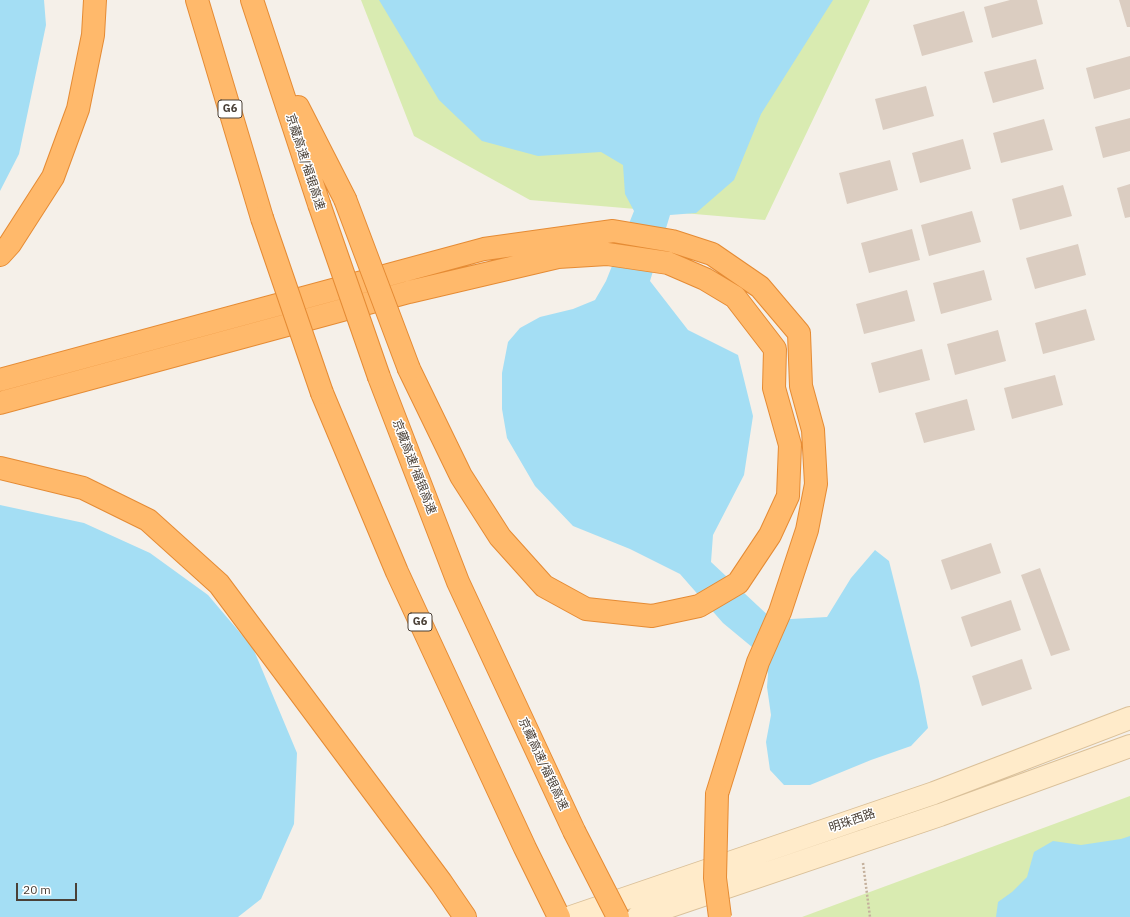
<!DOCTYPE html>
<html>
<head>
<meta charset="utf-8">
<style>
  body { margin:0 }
  #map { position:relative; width:1130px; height:917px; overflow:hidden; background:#f5f0e9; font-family:"IBM Plex Sans",sans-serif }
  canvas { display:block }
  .scale { position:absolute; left:16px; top:883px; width:61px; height:18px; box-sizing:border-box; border:2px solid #4a4037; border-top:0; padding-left:5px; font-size:12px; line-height:14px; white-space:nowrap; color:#4a4037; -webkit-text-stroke:3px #fff; paint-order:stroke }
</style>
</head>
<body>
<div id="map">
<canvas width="1130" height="917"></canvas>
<div class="scale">20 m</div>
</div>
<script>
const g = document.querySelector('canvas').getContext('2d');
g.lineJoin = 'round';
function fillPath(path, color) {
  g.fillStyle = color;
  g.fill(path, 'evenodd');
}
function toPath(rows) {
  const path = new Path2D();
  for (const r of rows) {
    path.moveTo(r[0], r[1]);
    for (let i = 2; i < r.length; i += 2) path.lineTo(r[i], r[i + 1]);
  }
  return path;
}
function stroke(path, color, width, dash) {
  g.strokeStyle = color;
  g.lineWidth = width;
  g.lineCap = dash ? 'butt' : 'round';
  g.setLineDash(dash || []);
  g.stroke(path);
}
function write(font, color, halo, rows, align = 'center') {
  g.font = font + ' "IBM Plex Sans","Noto Sans SC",sans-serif';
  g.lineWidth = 3;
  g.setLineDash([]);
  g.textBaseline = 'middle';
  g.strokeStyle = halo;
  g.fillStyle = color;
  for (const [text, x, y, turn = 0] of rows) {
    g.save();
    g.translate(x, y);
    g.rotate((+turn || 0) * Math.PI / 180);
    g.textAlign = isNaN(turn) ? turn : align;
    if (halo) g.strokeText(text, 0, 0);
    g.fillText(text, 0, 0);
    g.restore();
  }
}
fillPath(toPath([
  [361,0,870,0,765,220,530,200,414,136],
  [1130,796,1130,917,802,917]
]), '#d9ebb1');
fillPath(toPath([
  [0,0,44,0,46,25,19,154,0,191],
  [379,0,833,0,761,114,734,180,696,213,670,215,650,281,688,330,738,355,753,416,744,475,713,535,711,562,773,620,827,617,851,578,875,550,889,561,919,681,928,728,911,746,871,760,810,785,784,785,770,770,766,742,771,715,767,687,768,674,764,657,723,623,680,574,630,549,573,526,535,486,507,438,502,409,502,373,508,342,520,328,540,317,573,309,595,300,606,281,634,211,625,194,623,165,601,152,538,156,482,141,439,100],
  [0,505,84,523,150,553,208,595,253,648,297,753,294,824,261,899,238,917,0,917],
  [1130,836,1130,917,996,917,998,902,1012,892,1027,877,1034,852,1053,841,1081,845,1121,839]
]), '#a4def4');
fillPath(toPath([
  [1010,0,1037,0,1043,24,992,38,984,7],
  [1119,0,1130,0,1130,27,1127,27],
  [964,11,973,42,922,56,913,25],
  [1130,56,1130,89,1094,99,1086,68],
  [1036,59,1044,89,993,103,984,72],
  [926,86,934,116,883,130,875,99],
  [1130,118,1130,151,1103,158,1095,127],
  [1044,119,1053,150,1001,163,993,133],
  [963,139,971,169,920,183,912,153],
  [890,160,898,190,847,204,839,173],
  [1130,184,1130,217,1125,218,1117,188],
  [1063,185,1072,216,1020,230,1012,199],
  [972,211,981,242,929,256,921,225],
  [912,229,920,260,869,273,861,243],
  [1078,244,1086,275,1035,289,1026,258],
  [984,270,992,300,941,314,933,283],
  [907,290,915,321,864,334,856,304],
  [1086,309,1095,340,1043,354,1035,323],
  [998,330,1006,361,955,375,947,344],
  [922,349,930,380,879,393,871,363],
  [1055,375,1063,405,1012,419,1004,388],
  [967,399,975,430,924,443,915,413],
  [991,543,1001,573,951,590,941,560],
  [1040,568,1070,650,1051,656,1021,575],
  [1011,600,1021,630,971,647,961,617],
  [1022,659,1032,689,982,706,972,676]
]), '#dbcdc1');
const secondary = toPath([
  [571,917,934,793,1130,718],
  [638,917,940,815,1130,746]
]);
const highway = toPath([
  [197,0,262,218],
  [252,0,319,204],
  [298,107,345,199],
  [0,255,10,244,53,177,78,109,93,35,95,0],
  [379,377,458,582,574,831],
  [0,380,484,249,613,231,672,241,712,254,760,287,799,333,801,386,813,430,816,484,807,530,780,612,758,662,717,794],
  [322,393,397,572,525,848,559,917],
  [0,403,409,292,558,257,607,254,668,263,705,279,735,297,775,349,774,388,790,445,788,496,770,535,738,583,699,606,652,616,586,609,544,586,500,537,461,476,409,369],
  [0,468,83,488,148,520,219,584,441,882,465,917]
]);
stroke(secondary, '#dac099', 24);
stroke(highway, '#e58b34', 24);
stroke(toPath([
  [863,863,870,917]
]), '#c4b09c', 2.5, [2, 2]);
stroke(secondary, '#ffebca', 22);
stroke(highway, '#ffb96b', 22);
const highwayBridge = toPath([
  [345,199,409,369],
  [319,204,379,377],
  [262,218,322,393],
  [717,794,715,878,720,917],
  [574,831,618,917]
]);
stroke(highwayBridge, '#e58b34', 24, []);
stroke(highwayBridge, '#ffb96b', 22);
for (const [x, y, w] of [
  [230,109,24],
  [420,622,24]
]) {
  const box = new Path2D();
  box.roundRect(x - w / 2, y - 9, w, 18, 3);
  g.fillStyle = '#fff';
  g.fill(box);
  stroke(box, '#4a4037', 1);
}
write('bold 11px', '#4a4037', null, [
  ["G6",230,109],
  ["G6",420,622]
]);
write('12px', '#4a4037', '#fff', [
  ["京藏高速/福银高速",305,162,72],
  ["京藏高速/福银高速",414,467,69],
  ["京藏高速/福银高速",543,764,65],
  ["明珠西路",852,821,-19]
]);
</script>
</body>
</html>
